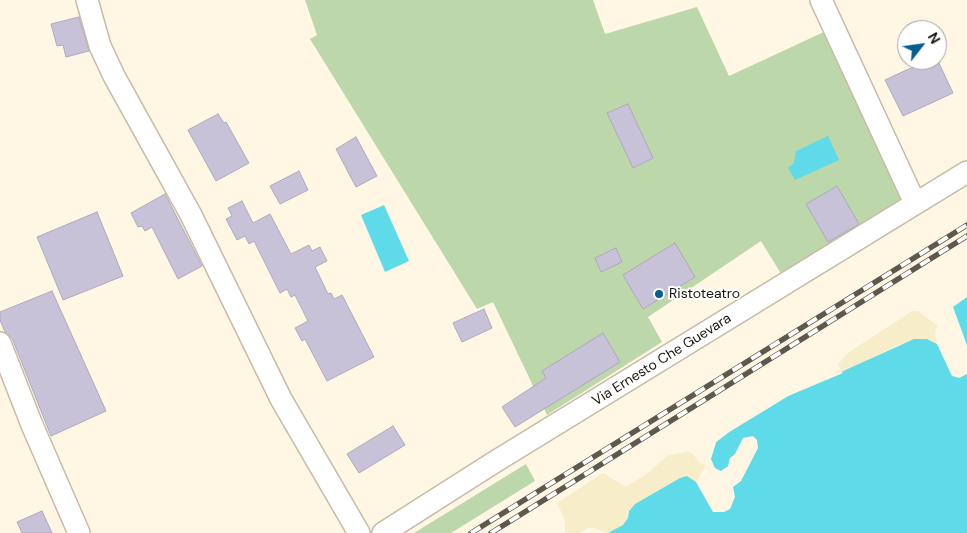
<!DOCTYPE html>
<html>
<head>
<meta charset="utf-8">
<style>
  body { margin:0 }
  #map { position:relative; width:967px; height:533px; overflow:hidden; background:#fff6e4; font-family:"DM Sans",sans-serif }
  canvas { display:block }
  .north { position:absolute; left:897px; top:20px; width:50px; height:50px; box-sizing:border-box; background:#fff; border:1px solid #a3a29f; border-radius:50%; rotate:60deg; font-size:14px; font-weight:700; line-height:20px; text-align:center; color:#1a160f }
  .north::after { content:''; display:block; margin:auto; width:18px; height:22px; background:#065e90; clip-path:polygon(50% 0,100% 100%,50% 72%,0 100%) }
</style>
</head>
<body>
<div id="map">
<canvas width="967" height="533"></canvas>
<div class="north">N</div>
</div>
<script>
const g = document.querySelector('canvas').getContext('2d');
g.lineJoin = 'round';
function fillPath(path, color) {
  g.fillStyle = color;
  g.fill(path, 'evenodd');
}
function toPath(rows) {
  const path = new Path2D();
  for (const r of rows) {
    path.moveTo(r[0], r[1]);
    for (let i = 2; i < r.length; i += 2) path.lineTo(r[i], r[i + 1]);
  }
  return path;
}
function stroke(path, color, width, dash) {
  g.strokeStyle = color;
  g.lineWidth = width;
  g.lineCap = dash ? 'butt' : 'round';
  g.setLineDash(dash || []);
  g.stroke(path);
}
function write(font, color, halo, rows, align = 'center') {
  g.font = font + ' "DM Sans",sans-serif';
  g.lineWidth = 4;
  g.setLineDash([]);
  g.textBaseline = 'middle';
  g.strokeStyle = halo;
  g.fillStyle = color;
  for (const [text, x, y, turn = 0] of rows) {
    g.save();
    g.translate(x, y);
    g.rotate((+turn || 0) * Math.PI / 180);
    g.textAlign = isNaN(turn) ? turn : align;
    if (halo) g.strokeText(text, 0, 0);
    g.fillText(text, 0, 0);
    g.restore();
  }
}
fillPath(toPath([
  [305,0,593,0,605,34,697,7,729,76,826,31,905,201,783,277,761,241,648,317,662,342,547,415,493,302,477,309,310,39,317,35],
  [526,464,535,481,451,533,414,533]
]), '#bcd7aa');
fillPath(toPath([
  [912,311,918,311,938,326,935,332,937,344,927,339,899,344,843,373,838,365,845,355],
  [685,452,692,453,700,463,706,465,696,482,680,478,635,504,629,510,628,518,623,525,614,531,606,533,595,528,588,528,580,533,565,533,565,520,557,503,603,473,626,487,648,473,667,456]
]), '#f7edc8');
fillPath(toPath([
  [828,136,839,160,795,180,788,168,794,163,796,151],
  [384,205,409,261,385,272,361,215],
  [967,297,967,345,953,307],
  [914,339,927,339,937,344,952,376,959,378,967,374,967,533,608,533,623,525,628,518,629,511,635,504,680,478,687,476,696,482,713,512,724,512,730,509,735,497,733,487,741,481,758,448,757,440,753,436,743,438,735,454,730,458,728,466,721,471,715,468,711,459,716,442,729,432,788,396]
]), '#5edae9');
fillPath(toPath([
  [841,371,843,373,788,396,729,432,716,442,710,461,709,452,714,440,727,429,787,394]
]), '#fff6e4');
const building = toPath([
  [79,17,89,51,66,57,63,45,57,46,51,24,79,17],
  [937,59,953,93,903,116,885,80,928,60,937,59],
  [628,104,653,158,633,168,607,113,628,104],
  [218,114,224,123,226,122,249,163,216,181,188,130,218,114],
  [356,137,377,176,356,187,336,149,356,137],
  [299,171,308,190,280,204,270,186,299,171],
  [837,186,859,224,828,242,806,204,837,186],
  [165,194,202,266,178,279,152,227,145,231,142,226,138,227,131,213,165,194],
  [242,201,253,223,270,214,291,254,309,245,312,251,320,247,327,261,315,267,328,294,331,293,334,299,342,295,374,357,327,381,305,339,302,341,295,328,308,321,295,295,291,297,287,289,280,293,254,241,249,244,245,236,237,240,226,219,232,216,228,208,242,201],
  [97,212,123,276,63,300,37,237,97,212],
  [675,243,695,277,643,309,623,275,675,243],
  [616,248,622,262,601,272,595,258,616,248],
  [52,291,106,411,51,436,12,338,5,332,0,320,0,312,52,291],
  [484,309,492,328,462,342,453,323,484,309],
  [603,333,620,362,515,427,502,407,546,378,542,371,603,333],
  [393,426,405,445,359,473,347,454,393,426],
  [42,511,52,533,22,533,17,522,42,511]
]);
fillPath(building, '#c7c2d8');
stroke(building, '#aea9be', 1);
const street = toPath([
  [87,0,100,46,114,76,191,215,281,399,359,533],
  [821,0,915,203],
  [0,343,32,425,79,533],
  [383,533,493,463,967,172]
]);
stroke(street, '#c7bba7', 24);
stroke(street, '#fff', 21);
const rail = toPath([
  [471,533,967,225],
  [491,533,967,236]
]);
stroke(rail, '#5e584e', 5.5);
stroke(rail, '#fff', 4, [11]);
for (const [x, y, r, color] of [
  [659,294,5,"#065e90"]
]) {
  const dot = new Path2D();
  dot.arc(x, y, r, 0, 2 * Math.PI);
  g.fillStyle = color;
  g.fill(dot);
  stroke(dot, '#fff', 2);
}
write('14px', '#1a160f', '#fff', [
  ["Ristoteatro",669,294]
], 'left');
write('14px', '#1a160f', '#fff', [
  ["Via Ernesto Che Guevara",662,360,-32]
]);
</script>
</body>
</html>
